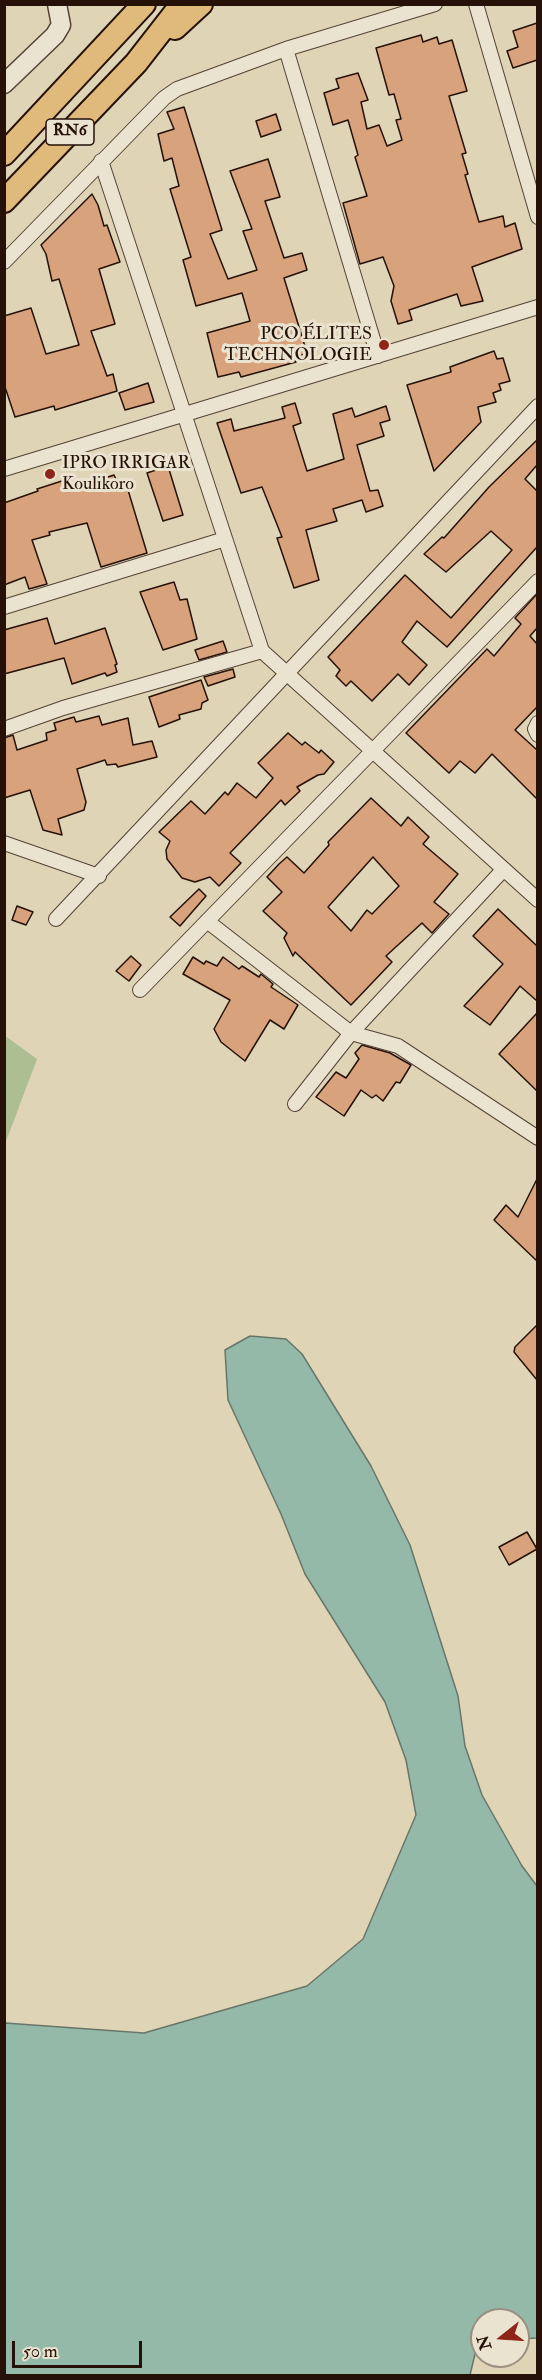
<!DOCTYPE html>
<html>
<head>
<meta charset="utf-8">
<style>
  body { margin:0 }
  #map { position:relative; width:542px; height:2380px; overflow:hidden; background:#dfd4b6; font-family:"IM FELL Double Pica",serif }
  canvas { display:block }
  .frame { position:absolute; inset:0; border:6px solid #251108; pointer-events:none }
  .north { position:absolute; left:470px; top:2308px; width:60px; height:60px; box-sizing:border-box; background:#eae3d0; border:2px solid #9b8f80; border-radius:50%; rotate:253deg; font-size:16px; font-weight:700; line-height:24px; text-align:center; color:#251108 }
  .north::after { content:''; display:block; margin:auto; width:21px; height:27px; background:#8f2418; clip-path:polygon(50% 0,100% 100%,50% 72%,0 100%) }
  .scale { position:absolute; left:12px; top:2341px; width:130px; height:27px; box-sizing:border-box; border:3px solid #251108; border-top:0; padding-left:8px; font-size:18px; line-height:21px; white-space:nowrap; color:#251108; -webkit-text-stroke:4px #eae3d0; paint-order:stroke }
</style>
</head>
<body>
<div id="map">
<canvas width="542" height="2380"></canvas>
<div class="frame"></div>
<div class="north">N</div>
<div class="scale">50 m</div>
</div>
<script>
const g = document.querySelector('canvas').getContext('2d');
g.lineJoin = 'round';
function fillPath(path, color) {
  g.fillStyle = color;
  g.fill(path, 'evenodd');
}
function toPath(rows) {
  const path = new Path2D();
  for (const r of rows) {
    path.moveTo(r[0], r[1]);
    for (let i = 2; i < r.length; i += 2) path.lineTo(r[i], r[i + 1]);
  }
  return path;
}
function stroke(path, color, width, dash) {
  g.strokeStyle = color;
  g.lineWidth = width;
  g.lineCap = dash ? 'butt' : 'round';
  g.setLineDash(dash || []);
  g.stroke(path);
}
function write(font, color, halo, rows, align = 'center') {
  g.font = font + ' "IM FELL Double Pica",serif';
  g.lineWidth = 6;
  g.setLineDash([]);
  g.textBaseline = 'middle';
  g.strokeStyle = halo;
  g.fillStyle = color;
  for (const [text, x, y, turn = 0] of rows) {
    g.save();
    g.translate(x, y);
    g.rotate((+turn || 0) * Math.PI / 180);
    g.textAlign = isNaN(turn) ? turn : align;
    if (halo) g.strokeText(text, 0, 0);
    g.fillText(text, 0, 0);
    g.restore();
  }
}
fillPath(toPath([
  [4,1035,37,1059,5,1144,4,1144]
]), '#acbe92');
const water = toPath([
  [250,1336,286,1339,302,1354,371,1466,410,1545,458,1696,465,1746,482,1795,522,1866,537,1886,537,2338,518,2339,518,2320,482,2320,482,2351,475,2354,470,2375,5,2375,5,2023,144,2033,307,1986,363,1939,416,1815,406,1760,385,1702,305,1574,281,1514,228,1400,225,1350,250,1336]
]);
fillPath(water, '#95b9a9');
stroke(water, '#687669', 1.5);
const building = toPath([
  [537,23,537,60,513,68,507,51,518,47,513,31,537,23],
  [421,35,423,42,437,37,439,44,452,40,467,91,449,96,466,153,462,154,468,174,465,175,479,222,503,216,505,227,515,223,522,249,472,267,483,301,461,306,457,294,409,310,412,320,398,324,391,301,394,286,383,257,360,264,343,203,367,196,355,157,358,155,348,120,333,125,324,93,339,88,336,79,358,73,368,100,361,102,367,129,379,125,387,146,402,140,396,120,401,119,394,94,389,95,376,48,421,35],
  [184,107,222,230,210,234,228,279,257,270,243,231,252,229,230,171,268,159,280,197,265,201,284,258,302,253,307,270,284,278,307,353,294,358,296,362,241,377,239,372,218,377,207,333,250,321,242,293,196,306,183,260,191,257,170,189,179,186,172,158,164,161,158,134,174,129,167,112,184,107],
  [276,114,281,130,261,137,256,121,276,114],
  [92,194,98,205,104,226,107,225,120,262,99,269,115,324,91,331,107,376,113,374,117,391,55,410,54,406,15,417,4,384,4,316,31,308,46,354,79,345,59,279,52,281,46,254,41,245,92,194],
  [494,351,497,359,503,358,510,381,499,384,501,390,493,393,496,402,478,407,481,422,434,471,407,385,451,372,450,367,494,351],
  [148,383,154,402,125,410,119,393,148,383],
  [295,403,301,423,293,426,307,471,344,459,333,414,352,408,355,417,386,406,390,420,380,423,384,436,357,445,370,491,378,490,383,506,366,512,362,500,333,509,337,521,306,530,319,580,294,588,277,538,282,537,262,487,241,493,217,423,231,419,234,431,285,418,282,407,295,403],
  [537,440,537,465,525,479,537,491,537,547,447,647,417,621,402,642,427,665,409,685,398,674,372,701,351,681,346,686,336,676,340,670,328,657,405,575,451,618,512,550,491,531,446,572,424,554,442,537,444,538,489,487,537,440],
  [168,466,183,515,163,521,147,473,168,466],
  [114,475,117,482,125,480,147,553,101,567,87,523,49,532,50,535,32,540,47,584,29,589,25,577,4,585,4,503,38,491,37,489,65,480,68,490,114,475],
  [174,582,180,600,187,599,197,639,163,650,140,592,174,582],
  [537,594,537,628,530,636,537,644,537,707,515,730,537,750,537,799,492,754,475,773,460,761,449,773,406,733,487,649,494,656,521,624,515,618,537,594],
  [47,618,55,644,105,628,117,664,115,665,117,672,107,676,105,673,72,684,64,658,4,674,4,630,47,618],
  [223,641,227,652,199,660,195,650,223,641],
  [233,669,235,677,208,686,204,677,233,669],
  [201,680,208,700,202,703,201,709,179,715,180,719,159,727,149,697,201,680],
  [99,716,102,725,128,718,133,745,152,741,157,757,118,767,116,764,107,765,105,760,77,769,86,802,84,810,58,819,62,835,43,830,30,790,4,798,4,738,13,735,17,750,47,740,46,733,56,730,54,723,74,717,76,722,99,716],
  [288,733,302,745,305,742,319,753,321,750,334,762,324,774,318,775,297,787,300,791,285,805,281,800,230,853,241,863,219,886,210,877,195,882,182,878,167,859,166,850,170,841,159,832,191,801,205,814,225,792,228,795,237,783,256,798,273,778,258,763,288,733],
  [371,798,401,826,408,817,429,837,423,844,458,874,434,902,449,914,432,933,422,923,386,956,392,962,351,1005,295,952,293,956,284,938,287,933,263,911,282,892,267,877,279,864,287,857,304,873,329,845,328,842,371,798],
  [373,857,399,886,372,914,367,910,351,931,328,907,373,857],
  [199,889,206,896,180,926,170,917,199,889],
  [17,906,33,912,26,925,12,920,17,906],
  [498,909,537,946,537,1001,520,986,490,1025,464,1006,503,964,473,936,498,909],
  [131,956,141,965,129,981,116,971,131,956],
  [193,957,204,964,206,961,217,966,223,957,239,969,242,966,259,977,261,974,273,984,271,987,298,1005,284,1029,270,1020,245,1061,221,1042,214,1029,230,1000,183,974,193,957],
  [537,1013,537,1091,499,1054,537,1013],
  [362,1045,390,1053,411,1065,400,1083,396,1082,383,1101,376,1095,372,1098,361,1090,344,1116,316,1097,336,1072,346,1078,359,1059,355,1053,362,1045],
  [537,1179,537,1261,494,1220,506,1205,518,1217,537,1179],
  [537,1325,537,1380,514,1352,515,1347,537,1325],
  [527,1532,537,1549,509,1565,499,1547,527,1532]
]);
fillPath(building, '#d8a27d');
stroke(building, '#251108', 1.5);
const minor = toPath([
  [476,4,538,217],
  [286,49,378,356],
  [101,161,262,651,538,900],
  [4,262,164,98,177,89,286,49,435,4],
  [4,469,538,307],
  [4,607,225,539],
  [538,723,535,729,538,735],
  [4,729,63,708,262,651],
  [4,843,99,876],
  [56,919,538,406],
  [207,921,351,1033,398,1046,538,1138],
  [140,990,538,581],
  [295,1104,351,1033,504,869]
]);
const tertiary = toPath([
  [4,84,55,35,61,25,57,4]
]);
const trunk = toPath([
  [175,28,201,4],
  [4,154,144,4],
  [4,201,136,63,182,4]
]);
stroke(minor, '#544234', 16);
stroke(tertiary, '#544234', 21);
stroke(trunk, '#251108', 26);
stroke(minor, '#eae3d0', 14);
stroke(tertiary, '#eae3d0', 18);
stroke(trunk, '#e0ba7b', 22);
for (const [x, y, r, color] of [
  [384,345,6,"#8f2418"],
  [50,474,6,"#8f2418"]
]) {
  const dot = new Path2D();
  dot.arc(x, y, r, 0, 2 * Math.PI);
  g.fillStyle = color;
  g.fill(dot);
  stroke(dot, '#eae3d0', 2);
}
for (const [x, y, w] of [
  [70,132,48]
]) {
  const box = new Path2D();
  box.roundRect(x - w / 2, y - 13, w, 26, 4.5);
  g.fillStyle = '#eae3d0';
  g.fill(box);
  stroke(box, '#251108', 1.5);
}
write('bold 16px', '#251108', null, [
  ["RN6",70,132]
]);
write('18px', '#251108', '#eae3d0', [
  ["PCO ÉLITES",372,335],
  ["TECHNOLOGIE",372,356],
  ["IPRO IRRIGAR",62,464,"left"],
  ["Koulikoro",62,485,"left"]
], 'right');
</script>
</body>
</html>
